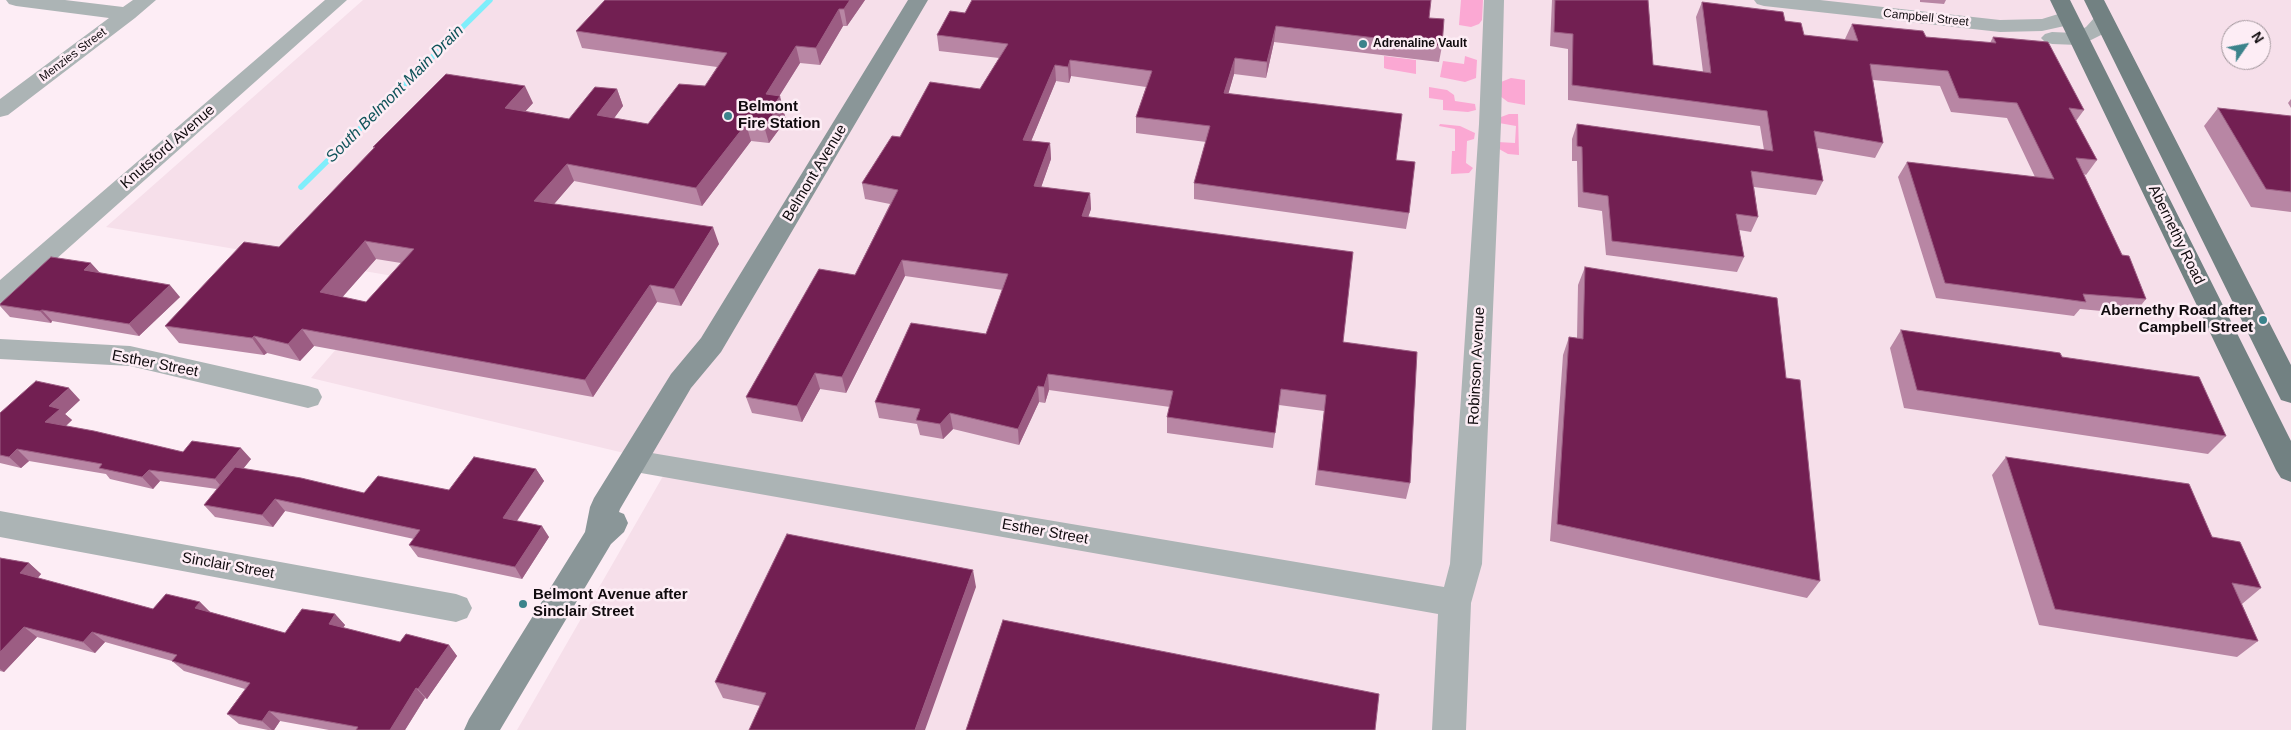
<!DOCTYPE html>
<html>
<head>
<meta charset="utf-8">
<style>
  body { margin:0 }
  #map { position:relative; width:2291px; height:730px; overflow:hidden; background:#fdedf5; font-family:Arial,sans-serif }
  canvas { display:block }
  .north { position:absolute; left:2221px; top:20px; width:50px; height:50px; box-sizing:border-box; background:#fdedf5; border:1px solid #9e9399; border-radius:50%; rotate:57deg; font-size:14px; font-weight:700; line-height:20px; text-align:center; color:#100b0e }
  .north::after { content:''; display:block; margin:auto; width:18px; height:22px; background:#3b838b; clip-path:polygon(50% 0,100% 100%,50% 72%,0 100%) }
</style>
</head>
<body>
<div id="map">
<canvas width="2291" height="730"></canvas>
<div class="north">N</div>
</div>
<script>
const g = document.querySelector('canvas').getContext('2d');
g.lineJoin = 'round';
function fillPath(path, color) {
  g.fillStyle = color;
  g.fill(path, 'evenodd');
}
function toPath(rows) {
  const path = new Path2D();
  for (const r of rows) {
    path.moveTo(r[0], r[1]);
    for (let i = 2; i < r.length; i += 2) path.lineTo(r[i], r[i + 1]);
  }
  return path;
}
function stroke(path, color, width, dash) {
  g.strokeStyle = color;
  g.lineWidth = width;
  g.lineCap = dash ? 'butt' : 'round';
  g.setLineDash(dash || []);
  g.stroke(path);
}
function write(font, color, halo, rows, align = 'center') {
  g.font = font + ' Arial,sans-serif';
  g.lineWidth = 5;
  g.setLineDash([]);
  g.textBaseline = 'middle';
  g.strokeStyle = halo;
  g.fillStyle = color;
  for (const [text, x, y, turn = 0] of rows) {
    g.save();
    g.translate(x, y);
    g.rotate((+turn || 0) * Math.PI / 180);
    g.textAlign = isNaN(turn) ? turn : align;
    if (halo) g.strokeText(text, 0, 0);
    g.fillText(text, 0, 0);
    g.restore();
  }
}
fillPath(toPath([
  [363,0,2291,0,2291,730,517,730,670,464,311,378,399,277,106,227],
  [2231,30,2261,30,2261,60,2231,60]
]), '#f6dfea');
fillPath(toPath([
  [1461,0,1483,0,1482,20,1479,24,1471,27,1459,25],
  [1384,56,1416,60,1416,74,1387,69,1384,68],
  [1465,56,1477,60,1476,78,1465,82,1440,77,1443,61,1464,64],
  [1511,78,1525,80,1525,105,1508,102,1500,96,1501,82],
  [1429,87,1447,90,1454,95,1455,101,1475,104,1476,110,1468,112,1443,110,1443,100,1429,98],
  [1509,114,1518,114,1519,155,1508,154,1499,149,1498,142,1515,143,1516,126,1499,123,1501,117],
  [1440,124,1460,126,1475,133,1474,139,1467,141,1466,163,1473,168,1469,173,1451,174,1452,151,1455,151,1455,129,1439,126]
]), '#fba8d3');
stroke(toPath([
  [301,187,490,0]
]), '#7feefb', 5.5);
fillPath(toPath([
  [6,0,65,0,123,7,133,0,156,0,135,18,8,115,0,117,0,99,109,18,16,6,9,4,6,0],
  [325,0,347,0,9,301,0,303,0,280,325,0],
  [1484,0,1504,0,1501,124,1482,564,1471,603,1466,730,1432,730,1438,614,624,470,619,462,624,454,634,450,1444,587,1450,564,1479,124,1484,0],
  [1754,0,1820,0,2000,20,2042,19,2068,11,2075,13,2078,17,2069,25,2042,31,2000,32,1764,6,1757,4,1754,0],
  [2103,14,2110,16,2113,20,2103,34,2085,43,2078,45,2052,44,2045,42,2041,38,2045,34,2052,32,2075,33,2086,27,2096,16,2103,14],
  [0,339,130,346,308,386,318,389,322,397,318,405,308,408,130,366,0,359,0,339],
  [0,511,456,594,467,598,472,608,467,618,456,622,0,537,0,511]
]), '#acb4b5');
fillPath(toPath([
  [908,0,928,0,721,352,691,388,620,509,619,512,624,514,628,523,624,532,611,544,500,730,464,730,469,719,585,532,590,507,594,498,671,374,701,338,908,0]
]), '#8a9698');
fillPath(toPath([
  [2050,0,2070,0,2291,441,2291,482,2281,478,2276,470,2050,0],
  [2084,0,2104,0,2291,365,2291,403,2281,400,2277,392,2084,0]
]), '#728182');
fillPath(toPath([
  [865,0,847,26,843,26,820,65,800,63,779,96,786,120,769,143,751,141,702,206,574,181,554,204,719,244,681,306,657,302,593,397,314,346,300,361,267,353,264,355,179,343,165,326,279,247,374,148,373,147,533,103,525,111,569,119,617,89,623,106,614,118,648,124,705,86,717,67,582,48,576,31],
  [376,259,401,263,366,302,342,297],
  [1552,0,1648,0,1653,65,1703,72,1696,17,1702,2,1785,21,1804,35,1845,40,1845,39,1852,24,1926,37,1990,43,1993,37,2084,110,2076,121,2097,160,2086,175,2084,174,2122,255,2146,299,2134,314,2080,309,2074,316,1936,298,1898,177,1907,162,2035,177,2007,118,1951,112,1940,86,1873,80,1883,143,1875,158,1817,148,1823,181,1816,195,1754,187,1758,217,1751,232,1739,230,1744,257,1737,272,1606,255,1602,211,1578,207,1577,161,1572,161,1572,139,1577,124,1764,150,1760,126,1568,100,1568,49,1550,46],
  [1920,0,1946,0,1944,4,1920,2],
  [965,13,1429,18,1442,46,1439,62,1274,42,1266,78,1234,74,1228,94,1396,160,1409,213,1406,229,1194,199,1194,183,1206,142,1136,133,1136,117,1146,87,1071,76,1069,83,1056,81,1031,141,1050,143,1051,159,1041,187,1090,193,1091,209,1088,217,1343,342,1410,483,1406,499,1315,485,1324,411,1279,405,1273,448,1167,433,1167,417,1170,407,1049,390,1045,403,1039,402,1019,445,953,429,943,439,920,435,917,424,879,418,875,402,986,334,1003,290,905,276,846,393,820,389,802,422,752,413,746,397,855,275,890,204,865,199,862,183,900,137,980,89,999,58,939,51,937,35],
  [2291,99,2291,108,2288,103],
  [2218,108,2291,116,2291,212,2251,207,2204,126],
  [1585,267,1786,378,1820,581,1807,598,1550,541,1563,355,1569,337,1577,338,1578,285],
  [100,273,180,297,139,336,52,321,51,323,10,317,0,306,0,304],
  [1901,330,2062,357,2226,436,2208,454,1904,408,1890,348],
  [80,400,65,414,72,420,66,426,183,452,251,459,243,469,364,493,449,490,536,469,544,481,517,521,549,537,522,579,418,557,409,545,414,539,285,511,273,527,215,517,204,505,217,489,160,481,153,489,110,479,106,474,29,461,21,468,0,463,0,413],
  [2006,457,2212,537,2261,588,2242,604,2258,641,2237,657,2039,625,1992,475],
  [0,558,29,563,41,574,38,578,153,609,200,602,210,612,285,633,335,614,345,625,343,628,400,642,449,645,457,656,427,699,425,698,405,730,329,730,280,721,274,730,268,730,239,724,227,714,245,689,184,671,172,661,105,642,95,653,37,637,4,672,0,671],
  [976,587,760,706,723,698,715,682]
]), '#b886a4');
fillPath(toPath([
  [850,0,865,0,847,26,844,9],
  [839,9,843,26,820,65,816,48],
  [1276,26,1274,42,1266,78,1267,62],
  [796,46,800,63,770,111,766,94],
  [1235,58,1234,74,1224,109,1224,93],
  [1070,60,1071,76,1069,83,1068,67],
  [1055,65,1056,81,1025,156,1023,140],
  [525,86,533,103,513,125,505,108],
  [617,89,623,106,604,132,597,115],
  [780,96,786,120,769,143,764,126,776,102],
  [746,124,751,141,702,206,696,188],
  [1050,143,1051,159,1036,202,1034,186],
  [567,164,574,181,542,218,534,201],
  [1090,193,1091,209,1083,232,1082,216],
  [713,227,719,244,681,306,674,289],
  [365,241,376,259,332,309,320,292],
  [902,260,905,276,846,393,842,377],
  [91,263,101,274,84,270],
  [170,285,180,297,139,336,129,324],
  [650,285,657,302,593,397,585,380],
  [42,310,52,321,51,323,40,311],
  [302,329,314,346,300,361,288,344],
  [254,336,267,353,264,355,252,338],
  [815,373,820,389,802,422,797,406],
  [1048,374,1049,390,1045,403,1044,387],
  [1038,386,1039,402,1019,445,1018,429],
  [69,388,80,400,65,414,72,420,57,434,45,422,49,406],
  [950,413,953,429,943,439,940,424],
  [241,448,251,459,225,491,215,479],
  [17,449,29,461,21,468,9,457],
  [536,469,544,481,511,529,503,518],
  [149,470,160,481,153,489,142,477],
  [275,499,285,511,273,527,262,515],
  [542,526,549,537,522,579,515,567],
  [29,563,41,574,33,583,20,573],
  [973,570,976,587,925,730,915,730],
  [200,602,211,613,195,608],
  [335,614,345,625,338,634,329,624],
  [24,627,37,637,4,672,0,669,0,652],
  [92,632,105,642,95,653,83,642],
  [449,645,457,656,427,699,418,689],
  [416,688,425,698,405,730,390,730],
  [269,711,280,721,274,730,272,730,262,721]
]), '#9c5d83');
const building = toPath([
  [605,0,850,0,844,9,839,9,816,48,796,46,766,94,780,96,776,102,782,103,764,126,746,124,696,188,567,164,534,201,713,227,674,289,650,285,585,380,302,329,288,344,254,336,252,338,165,326,244,242,279,247,375,147,373,147,446,74,525,86,505,108,569,119,595,87,617,89,597,115,648,124,679,84,705,86,727,53,576,31,605,0],
  [365,241,414,249,366,302,320,292,365,241],
  [972,0,1431,0,1429,18,1444,19,1442,46,1276,26,1267,62,1235,58,1224,93,1402,114,1396,160,1415,162,1409,213,1194,183,1210,126,1136,117,1152,71,1070,60,1068,67,1055,65,1023,140,1050,143,1034,186,1090,193,1082,216,1353,252,1343,342,1417,352,1410,483,1318,470,1326,395,1281,389,1275,433,1167,417,1173,391,1048,374,1044,387,1038,386,1018,429,950,413,940,424,916,420,920,409,875,402,911,323,986,334,1008,274,902,260,842,377,815,373,797,406,746,397,819,269,855,275,898,190,862,183,892,136,900,137,930,82,980,89,1008,44,937,35,950,11,965,13,972,0],
  [1555,0,1648,0,1653,65,1711,73,1702,2,1783,12,1785,21,1801,23,1804,35,1858,41,1852,24,1923,31,1926,37,1996,43,1993,37,2048,42,2084,110,2069,108,2097,160,2076,158,2122,255,2129,256,2146,299,2083,294,2086,302,1945,283,1907,162,2054,179,2017,103,1959,98,1948,71,1870,64,1883,143,1814,131,1823,181,1751,171,1758,217,1736,214,1744,257,1612,241,1608,196,1583,192,1582,147,1577,146,1577,124,1773,151,1767,111,1572,85,1573,34,1554,32,1555,0],
  [2218,108,2291,116,2291,192,2266,189,2218,108],
  [51,257,91,263,84,270,170,285,129,324,42,310,40,311,0,305,0,304,51,257],
  [1585,267,1777,298,1786,378,1800,380,1820,581,1557,524,1569,337,1583,339,1585,267],
  [1901,330,2060,353,2062,357,2199,377,2226,436,1917,390,1901,330],
  [36,381,69,388,49,406,60,409,45,422,94,431,183,452,192,441,241,448,215,479,149,470,142,477,99,468,102,464,17,449,9,457,0,455,0,413,36,381],
  [474,457,536,469,503,518,542,526,515,567,409,545,420,530,275,499,262,515,204,505,235,467,301,478,364,493,378,476,449,490,474,457],
  [2006,457,2189,484,2212,537,2240,542,2261,588,2232,583,2258,641,2055,609,2006,457],
  [787,534,973,570,915,730,749,730,766,693,715,682,787,534],
  [0,558,29,563,20,573,153,609,166,594,200,602,195,608,285,633,302,609,335,614,329,624,400,642,406,634,449,645,418,689,416,688,390,730,356,730,358,727,269,711,262,721,227,714,250,683,172,661,177,655,92,632,83,642,24,627,0,652,0,558],
  [1003,620,1379,694,1375,730,966,730,1003,620]
]);
fillPath(building, '#721f52');
stroke(building, '#9c5d83', 1);
for (const [x, y, r, color] of [
  [1363,44,5,"#3b838b"],
  [728,116,5,"#3b838b"],
  [2263,320,5,"#3b838b"],
  [523,604,5,"#3b838b"]
]) {
  const dot = new Path2D();
  dot.arc(x, y, r, 0, 2 * Math.PI);
  g.fillStyle = color;
  g.fill(dot);
  stroke(dot, '#fdedf5', 2);
}
write('12px', '#100b0e', '#fdedf5', [
  ["Campbell Street",1926,18,6],
  ["Menzies Street",73,55,-37]
]);
write('bold 12px', '#100b0e', '#fdedf5', [
  ["Adrenaline Vault",1373,44]
], 'left');
write('bold 15px', '#100b0e', '#fdedf5', [
  ["Belmont",738,107],
  ["Fire Station",738,124],
  ["Abernethy Road after",2253,311,"right"],
  ["Campbell Street",2253,328,"right"],
  ["Belmont Avenue after",533,595],
  ["Sinclair Street",533,612]
], 'left');
write('15px', '#100b0e', '#fdedf5', [
  ["Knutsford Avenue",168,147,-41],
  ["Belmont Avenue",815,173,-59],
  ["Abernethy Road",2176,235,64],
  ["Esther Street",155,364,11],
  ["Robinson Avenue",1477,366,-87],
  ["Esther Street",1045,532,10],
  ["Sinclair Street",228,566,10]
]);
write('italic 16px', '#10535a', '#fdedf5', [
  ["South Belmont Main Drain",395,94,-45]
]);
</script>
</body>
</html>
